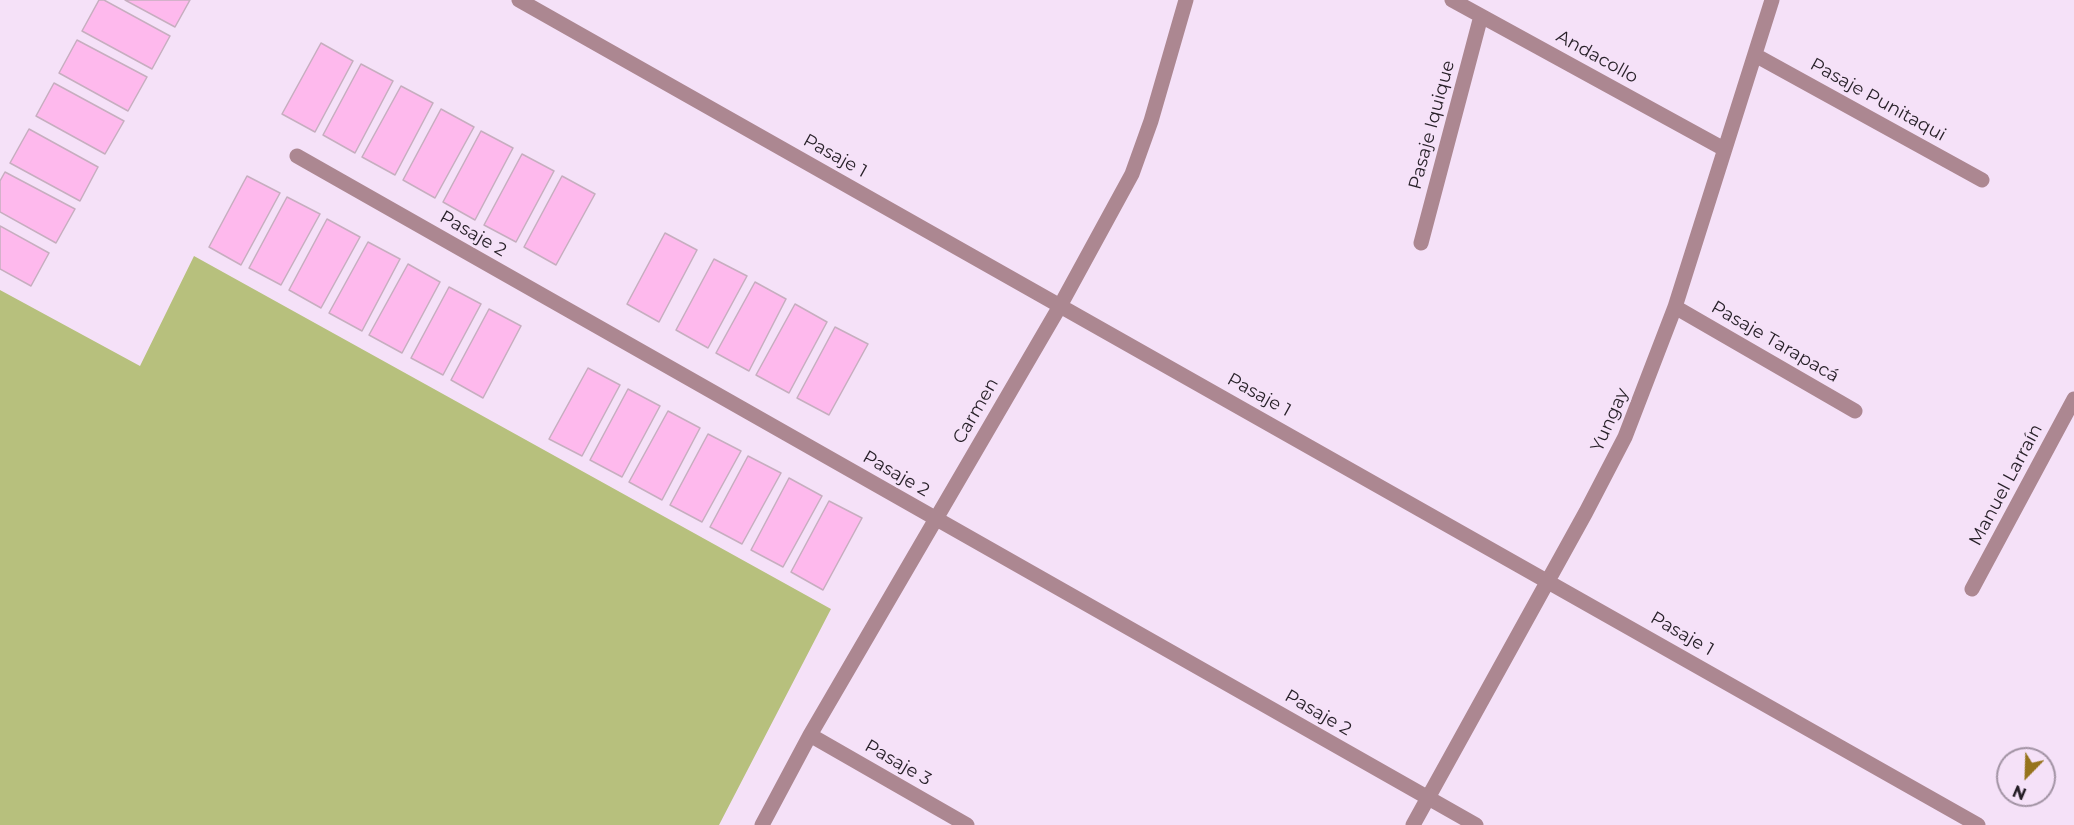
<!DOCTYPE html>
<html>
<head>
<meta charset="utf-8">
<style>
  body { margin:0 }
  #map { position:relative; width:2074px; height:825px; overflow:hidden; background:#f5e1f8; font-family:Montserrat,sans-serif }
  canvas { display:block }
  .north { position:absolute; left:1996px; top:747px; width:60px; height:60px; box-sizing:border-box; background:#f5e1f8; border:2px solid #a293a4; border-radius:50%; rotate:203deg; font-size:16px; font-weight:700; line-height:24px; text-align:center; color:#261f27 }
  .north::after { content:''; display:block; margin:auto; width:21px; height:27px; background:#96731c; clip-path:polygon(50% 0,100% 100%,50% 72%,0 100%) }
</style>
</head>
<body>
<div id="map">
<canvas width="2074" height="825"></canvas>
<div class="north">N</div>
</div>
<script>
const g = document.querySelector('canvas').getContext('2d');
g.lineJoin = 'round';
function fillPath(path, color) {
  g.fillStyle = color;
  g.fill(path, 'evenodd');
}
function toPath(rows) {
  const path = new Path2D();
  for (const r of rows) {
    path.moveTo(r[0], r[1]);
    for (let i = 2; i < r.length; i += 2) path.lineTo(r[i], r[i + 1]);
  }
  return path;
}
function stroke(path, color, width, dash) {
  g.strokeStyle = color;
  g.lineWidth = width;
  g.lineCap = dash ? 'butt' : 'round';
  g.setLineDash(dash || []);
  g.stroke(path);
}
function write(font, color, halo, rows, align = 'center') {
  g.font = font + ' Montserrat,sans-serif';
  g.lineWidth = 5;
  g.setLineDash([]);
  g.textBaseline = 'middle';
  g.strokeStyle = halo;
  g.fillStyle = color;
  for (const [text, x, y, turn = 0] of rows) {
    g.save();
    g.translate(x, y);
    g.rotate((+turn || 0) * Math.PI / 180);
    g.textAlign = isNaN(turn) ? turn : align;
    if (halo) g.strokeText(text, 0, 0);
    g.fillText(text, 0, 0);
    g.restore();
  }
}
fillPath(toPath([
  [194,256,831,609,719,825,0,825,0,290,140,366]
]), '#b7c07d');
const building = toPath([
  [99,0,104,0,170,36,152,69,82,31,99,0],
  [125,0,190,0,175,27,125,0],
  [77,40,147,77,128,111,59,73,77,40],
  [321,43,353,61,315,132,282,114,321,43],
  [361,64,393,81,355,153,323,135,361,64],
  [54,83,124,121,105,154,36,116,54,83],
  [401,86,433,103,395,175,362,157,401,86],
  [441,109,474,127,435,198,403,180,441,109],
  [29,129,98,167,80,201,10,163,29,129],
  [481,131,513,148,475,220,443,202,481,131],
  [522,154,554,171,516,242,484,225,522,154],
  [5,172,75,209,56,243,0,212,0,181,5,172],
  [247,176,280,193,241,265,209,247,247,176],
  [562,176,595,194,556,265,524,247,562,176],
  [287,197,320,214,281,285,249,268,287,197],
  [327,219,360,237,321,308,289,290,327,219],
  [0,226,49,253,31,286,0,269,0,226],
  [665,233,697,250,659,322,627,304,665,233],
  [368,242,400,259,362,331,329,313,368,242],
  [714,259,747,276,708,348,676,330,714,259],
  [408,264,440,282,402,353,369,335,408,264],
  [755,282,786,299,749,371,716,353,755,282],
  [449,287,481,304,443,375,411,358,449,287],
  [795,304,827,322,789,393,756,375,795,304],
  [489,309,521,326,483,398,451,380,489,309],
  [835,327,868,344,829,415,797,398,835,327],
  [588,368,620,385,582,456,549,439,588,368],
  [628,389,660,406,622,477,590,460,628,389],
  [668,411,700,428,662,500,629,482,668,411],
  [708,434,741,451,702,522,670,505,708,434],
  [748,456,781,473,742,544,710,527,748,456],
  [789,478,822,496,783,567,751,550,789,478],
  [829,501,862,518,823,590,791,572,829,501]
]);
fillPath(building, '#feb9ed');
stroke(building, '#c6aebf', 1.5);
stroke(toPath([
  [519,0,1978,825],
  [1452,0,1724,149],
  [1755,55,1982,180],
  [297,156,1476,825],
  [1421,243,1481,16],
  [1675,307,1855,411],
  [1972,589,2074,399],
  [810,735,967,825],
  [762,825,810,735,1060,306,1132,174,1151,121,1186,0],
  [1413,825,1586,512,1625,437,1675,307,1772,0]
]), '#ac8791', 15);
write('18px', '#261f27', '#f5e1f8', [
  ["Andacollo",1597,57,29],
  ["Pasaje Punitaqui",1878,100,29],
  ["Pasaje Iquique",1432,125,-75],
  ["Pasaje 1",835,156,29],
  ["Pasaje 2",473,234,30],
  ["Pasaje Tarapacá",1775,342,30],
  ["Pasaje 1",1259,395,29],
  ["Carmen",976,411,-60],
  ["Yungay",1610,420,-66],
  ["Pasaje 2",896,474,30],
  ["Manuel Larraín",2006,485,-62],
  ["Pasaje 1",1682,634,30],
  ["Pasaje 2",1318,713,30],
  ["Pasaje 3",898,763,30]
]);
</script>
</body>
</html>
